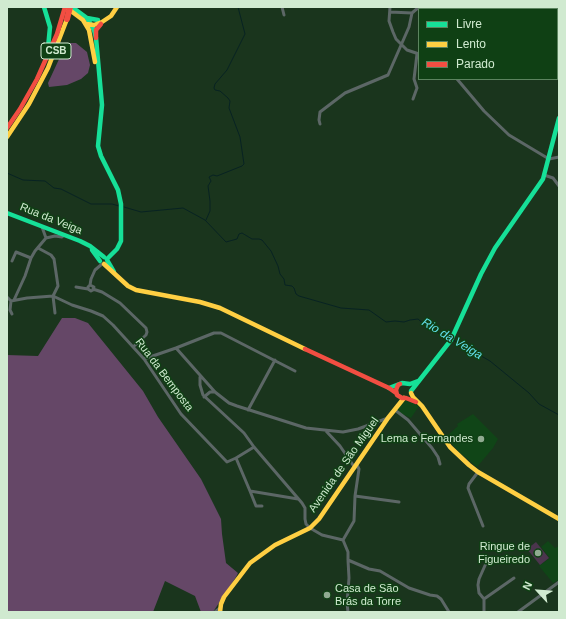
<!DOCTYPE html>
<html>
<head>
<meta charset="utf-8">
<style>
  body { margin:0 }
  #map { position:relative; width:566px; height:619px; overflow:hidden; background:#1a351d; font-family:Helvetica,sans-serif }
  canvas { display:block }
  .frame { position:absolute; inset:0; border:8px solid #d0ead0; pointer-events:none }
  .legend { position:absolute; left:418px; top:8px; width:140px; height:72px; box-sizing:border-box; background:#0f4014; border:1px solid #5c845f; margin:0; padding:5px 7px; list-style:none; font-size:12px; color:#d0ead0 }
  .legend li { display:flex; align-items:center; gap:8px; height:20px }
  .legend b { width:20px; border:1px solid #5c845f }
  .north { position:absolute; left:518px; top:571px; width:40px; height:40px; -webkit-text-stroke:3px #0f4014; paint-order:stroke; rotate:296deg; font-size:11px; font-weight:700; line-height:16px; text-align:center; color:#d0ead0 }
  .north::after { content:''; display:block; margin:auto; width:14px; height:18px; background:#d0ead0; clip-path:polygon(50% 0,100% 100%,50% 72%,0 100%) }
</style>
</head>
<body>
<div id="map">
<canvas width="566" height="619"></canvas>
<div class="frame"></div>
<ul class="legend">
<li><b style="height:5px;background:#16e098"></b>Livre</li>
<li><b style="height:5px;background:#ffcf43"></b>Lento</li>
<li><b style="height:5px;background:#f24e42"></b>Parado</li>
</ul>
<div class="north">N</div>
</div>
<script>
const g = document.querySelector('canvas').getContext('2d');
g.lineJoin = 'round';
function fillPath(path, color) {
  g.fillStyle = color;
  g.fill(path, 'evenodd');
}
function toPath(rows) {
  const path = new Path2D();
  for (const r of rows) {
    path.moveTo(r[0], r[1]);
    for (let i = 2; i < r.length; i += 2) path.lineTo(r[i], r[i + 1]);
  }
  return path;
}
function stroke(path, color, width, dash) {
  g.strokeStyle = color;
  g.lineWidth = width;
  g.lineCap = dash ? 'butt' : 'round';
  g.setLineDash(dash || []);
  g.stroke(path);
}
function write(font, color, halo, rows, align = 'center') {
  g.font = font + ' Helvetica,sans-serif';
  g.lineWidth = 3;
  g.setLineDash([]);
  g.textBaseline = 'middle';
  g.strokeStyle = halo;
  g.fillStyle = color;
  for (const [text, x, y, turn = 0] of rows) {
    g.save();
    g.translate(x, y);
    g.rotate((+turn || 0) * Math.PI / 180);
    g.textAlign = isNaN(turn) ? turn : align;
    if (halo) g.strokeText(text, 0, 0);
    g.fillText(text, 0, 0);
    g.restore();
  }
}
fillPath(toPath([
  [406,400,419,406,411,418,398,412,398,408],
  [473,414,498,439,493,448,477,467,458,451,447,438,448,435,458,426,457,424],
  [548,541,555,548,559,546,559,580,553,583,539,566,550,558,541,547]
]), '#104517');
fillPath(toPath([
  [536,542,549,558,540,565,527,549]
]), '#4b354d');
fillPath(toPath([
  [71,43,76,43,87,52,90,65,88,73,81,79,67,85,49,87,48,83,66,44],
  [62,318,75,318,88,323,143,391,158,417,201,479,221,519,222,534,226,563,238,573,236,577,213,612,201,612,195,596,165,581,153,612,7,612,7,355,38,356]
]), '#654767');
stroke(toPath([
  [7,173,23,180,45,181,54,188,61,189,91,204,112,204,119,206],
  [124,207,141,212,183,208,205,220,226,242,237,239,239,234,242,233,252,239,259,239,262,240,271,251,278,266,280,274,284,279,285,285,292,286,294,288,296,294,299,296,341,308,369,310,386,322,395,321,404,322,410,320,418,319,427,327,450,339],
  [206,220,210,211,210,201,208,186,211,181,209,177,213,175,217,176,242,166,244,164,240,137,229,108,230,101,228,98,220,91,215,90,214,88,215,84,227,70,245,34,238,7],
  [453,340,490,361,529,393,539,404,559,415]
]), '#082323', 1);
stroke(toPath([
  [282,7,284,15],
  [390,7,389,21,393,32,396,39,407,50,419,54],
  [390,12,412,13],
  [457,79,484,111,509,135,549,159,559,157],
  [413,99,417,88,414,79,417,54],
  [320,124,319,120,320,112,345,93,388,75,409,27,412,13,419,7],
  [544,175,553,178,559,186],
  [42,227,46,238],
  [38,248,51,255,54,259,58,286,53,296,55,313],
  [12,261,16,252,31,258],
  [90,285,91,279,95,270,102,264],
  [76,287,88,289,91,291,93,290,94,287,90,285,88,287,88,289],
  [93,289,102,292,120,303,146,328,147,332,146,335,133,347],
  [7,297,11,301],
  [14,300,25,276,31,258,35,251,46,238,55,236,62,237,64,235],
  [11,301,27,298,53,296,72,305,91,311,103,316,113,325,144,359,181,414,227,462,236,458],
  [11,301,10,310,12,314],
  [144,359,176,348],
  [295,371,221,333,214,333,176,348,215,392,229,403,237,406,306,428,343,432,358,429,388,418],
  [200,377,200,385,203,395,244,433,254,447,302,503,305,508,305,519,306,524,310,528,322,535,343,540],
  [204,397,210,392,215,392],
  [248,410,275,360],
  [395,410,408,420,432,448,438,457,440,464],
  [326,431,340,446,355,468],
  [478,472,469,484,468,488,483,526],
  [250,491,236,458,254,447],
  [355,496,399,502],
  [262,506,256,506,250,491,298,499],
  [348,560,369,569,380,571,409,588,430,595,437,596,441,599,449,612],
  [484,599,479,593,478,585,479,579,487,561],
  [484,599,514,578],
  [215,612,220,608],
  [348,612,347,603,349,578,348,560,348,552,343,540,354,521,355,496,359,469,357,465],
  [484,612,484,599],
  [518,612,559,582]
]), '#5c6766', 3);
stroke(toPath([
  [44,7,50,27,48,48],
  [72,7,87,18,94,30,96,38,102,105,98,146,101,156,118,190,121,204,121,241,117,249,107,259],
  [87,18,98,20],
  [7,213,80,241,90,246,104,257],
  [92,250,100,261],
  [107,260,114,272],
  [389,388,402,383,410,384,418,381],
  [411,391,451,340,481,274,495,248,543,179,559,118]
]), '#16e098', 4.5);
stroke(toPath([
  [67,8,83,20,89,30,95,62],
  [86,24,94,25,102,22,111,16,117,7],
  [7,137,29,104,48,68,67,19],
  [104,264,128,286,136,290,200,302,220,308,305,349],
  [411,393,413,397,422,406,450,447,469,465,478,472,559,519],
  [220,612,221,604,224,597,250,563,275,545,310,528,319,519,388,418,404,398]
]), '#ffcf43', 4.5);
stroke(toPath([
  [96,38,96,30,101,24],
  [7,128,20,109,37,79,57,34,65,7],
  [305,349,389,388,396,393],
  [400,384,398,385,396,390,397,395,402,398,406,398,416,402]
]), '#f24e42', 4.5);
stroke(toPath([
  [67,19,70,7]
]), '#f24e42', 6);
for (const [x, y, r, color] of [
  [481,439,4,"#90ab91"],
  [538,553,4,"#90ab91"],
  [327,595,4,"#90ab91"]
]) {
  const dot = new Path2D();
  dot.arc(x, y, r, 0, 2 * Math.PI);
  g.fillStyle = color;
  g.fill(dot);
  stroke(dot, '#0f4014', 1.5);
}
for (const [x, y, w] of [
  [56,51,30]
]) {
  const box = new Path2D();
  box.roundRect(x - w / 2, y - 8, w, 16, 3);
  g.fillStyle = '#0f4014';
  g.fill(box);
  stroke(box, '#d0ead0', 1);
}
write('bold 10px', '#d0ead0', null, [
  ["CSB",56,51]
]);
write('11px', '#d0ead0', '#0f4014', [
  ["Rua da Veiga",51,219,22],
  ["Rua da Bemposta",164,375,53],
  ["Avenida de São Miguel",344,465,-55]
]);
write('11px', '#d0ead0', '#0f4014', [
  ["Lema e Fernandes",473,439],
  ["Ringue de",530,547],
  ["Figueiredo",530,560],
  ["Casa de São",335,589,"left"],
  ["Brás da Torre",335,602,"left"]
], 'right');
write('italic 12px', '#63dfec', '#0f4014', [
  ["Rio da Veiga",452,339,31]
]);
</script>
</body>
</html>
